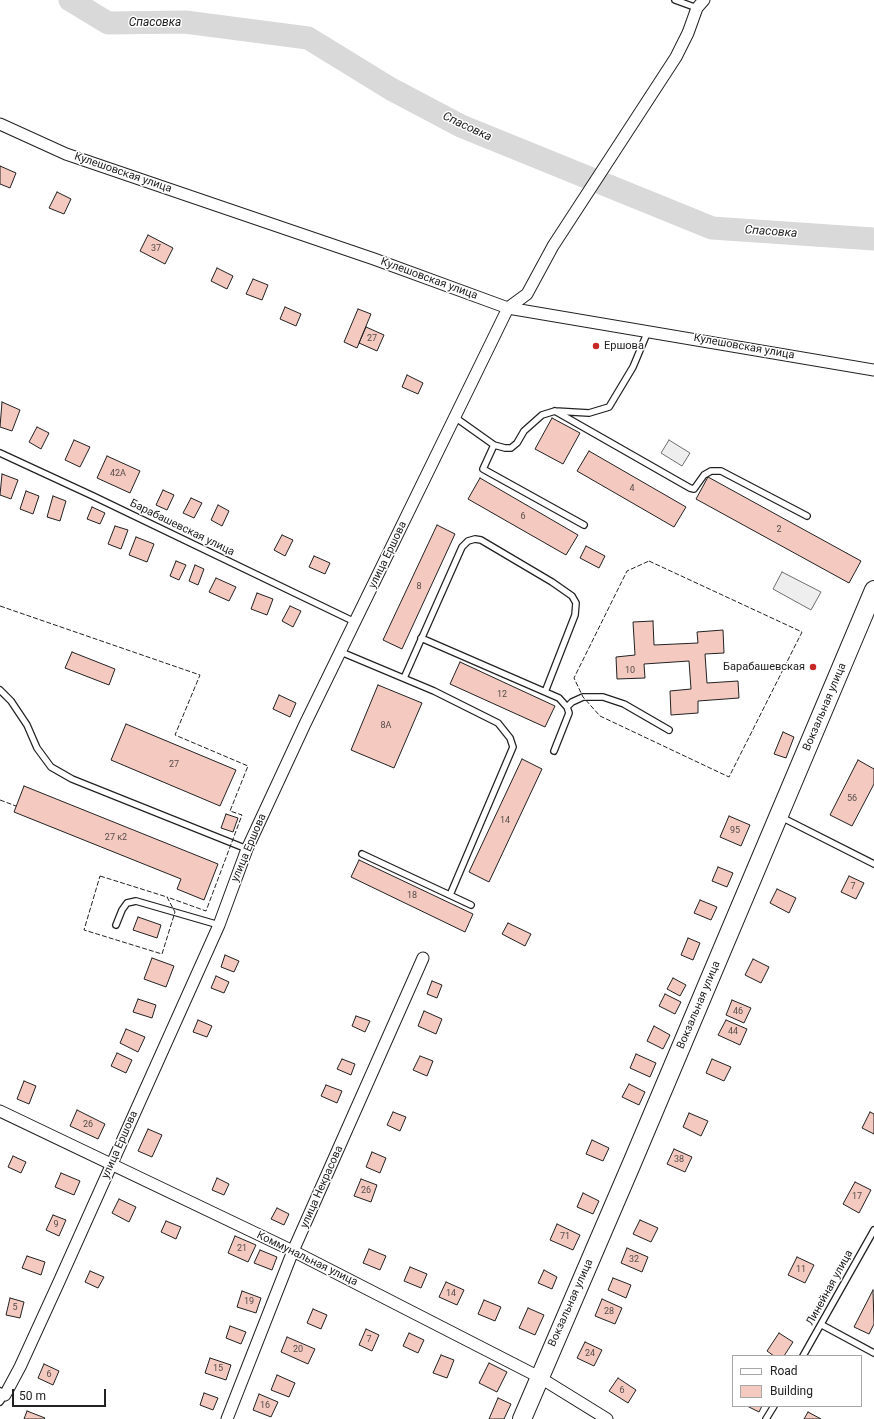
<!DOCTYPE html>
<html>
<head>
<meta charset="utf-8">
<style>
  body { margin:0 }
  #map { position:relative; width:874px; height:1419px; overflow:hidden; background:#fff; font-family:Roboto,sans-serif }
  canvas { display:block }
  .legend { position:absolute; left:732px; top:1355px; width:130px; height:52px; box-sizing:border-box; background:#fff; border:1px solid #a7a7a7; margin:0; padding:5px 7px; list-style:none; font-size:12px; color:#222 }
  .legend li { display:flex; align-items:center; gap:8px; height:20px }
  .legend b { width:20px; border:1px solid #a7a7a7 }
  .scale { position:absolute; left:12px; top:1389px; width:94px; height:18px; box-sizing:border-box; border:2px solid #222; border-top:0; padding-left:5px; font-size:12px; line-height:14px; white-space:nowrap; color:#222; -webkit-text-stroke:3px #fff; paint-order:stroke }
</style>
</head>
<body>
<div id="map">
<canvas width="874" height="1419"></canvas>
<ul class="legend">
<li><b style="height:5px;background:#fff"></b>Road</li>
<li><b style="height:11px;background:#f3c9c0"></b>Building</li>
</ul>
<div class="scale">50 m</div>
</div>
<script>
const g = document.querySelector('canvas').getContext('2d');
g.lineJoin = 'round';
function fillPath(path, color) {
  g.fillStyle = color;
  g.fill(path, 'evenodd');
}
function toPath(rows) {
  const path = new Path2D();
  for (const r of rows) {
    path.moveTo(r[0], r[1]);
    for (let i = 2; i < r.length; i += 2) path.lineTo(r[i], r[i + 1]);
  }
  return path;
}
function stroke(path, color, width, dash) {
  g.strokeStyle = color;
  g.lineWidth = width;
  g.lineCap = dash ? 'butt' : 'round';
  g.setLineDash(dash || []);
  g.stroke(path);
}
function write(font, color, halo, rows, align = 'center') {
  g.font = font + ' Roboto,sans-serif';
  g.lineWidth = 3;
  g.setLineDash([]);
  g.textBaseline = 'middle';
  g.strokeStyle = halo;
  g.fillStyle = color;
  for (const [text, x, y, turn = 0] of rows) {
    g.save();
    g.translate(x, y);
    g.rotate((+turn || 0) * Math.PI / 180);
    g.textAlign = isNaN(turn) ? turn : align;
    if (halo) g.strokeText(text, 0, 0);
    g.fillText(text, 0, 0);
    g.restore();
  }
}
const green = toPath([
  [669,440,690,453,682,466,661,453,669,440],
  [782,572,821,592,811,610,773,589,782,572]
]);
fillPath(green, '#eee');
stroke(green, '#6f6f6f', 1);
stroke(toPath([
  [70,0,108,23,185,22,308,38,391,89,461,126,712,228,874,239]
]), '#d9d9d9', 23);
const building = toPath([
  [0,166,16,173,10,188,0,184,0,166],
  [57,192,71,199,64,214,49,208,57,192],
  [148,235,173,248,165,264,140,251,148,235],
  [217,268,233,276,227,289,211,281,217,268],
  [253,279,268,285,262,300,246,294,253,279],
  [285,307,301,314,296,326,280,319,285,307],
  [358,309,371,314,357,348,344,342,358,309],
  [366,327,384,335,377,351,359,343,366,327],
  [407,375,423,383,418,394,402,387,407,375],
  [2,402,20,410,12,431,0,427,2,402],
  [552,418,580,433,563,464,535,449,552,418],
  [37,427,49,433,41,449,29,442,37,427],
  [74,440,90,447,80,467,65,460,74,440],
  [589,451,686,507,674,527,577,471,589,451],
  [107,456,140,471,130,493,97,478,107,456],
  [2,474,18,480,11,499,0,495,2,474],
  [708,477,861,561,849,583,696,499,708,477],
  [480,478,578,535,566,555,468,499,480,478],
  [163,490,174,495,167,510,156,505,163,490],
  [26,491,39,496,33,514,20,509,26,491],
  [53,496,66,501,60,521,47,517,53,496],
  [191,498,202,503,194,518,183,513,191,498],
  [218,505,229,511,222,526,211,520,218,505],
  [92,507,105,513,100,524,87,519,92,507],
  [437,525,455,534,402,649,383,640,437,525],
  [115,526,128,530,121,549,108,544,115,526],
  [282,535,293,540,285,556,274,550,282,535],
  [136,537,154,544,147,562,129,555,136,537],
  [586,546,605,556,599,568,580,558,586,546],
  [314,556,330,563,325,574,309,567,314,556],
  [176,561,186,565,179,580,170,576,176,561],
  [195,565,204,569,198,585,189,581,195,565],
  [216,578,236,587,229,601,209,592,216,578],
  [257,593,273,599,267,615,251,609,257,593],
  [290,606,301,611,293,627,282,621,290,606],
  [653,621,654,645,698,643,697,632,723,630,724,653,705,654,707,683,738,681,739,698,698,701,698,713,671,715,670,691,691,689,689,661,644,664,645,678,617,679,616,657,635,655,633,622,653,621],
  [72,652,115,669,109,685,65,668,72,652],
  [460,662,555,706,545,727,450,684,460,662],
  [378,685,422,703,394,768,351,750,378,685],
  [279,695,296,703,290,717,273,709,279,695],
  [126,724,236,770,220,806,111,760,126,724],
  [783,732,794,737,786,758,774,754,783,732],
  [522,759,542,769,489,882,469,872,522,759],
  [858,760,874,769,874,784,852,826,830,815,858,760],
  [24,786,218,864,204,900,177,889,181,879,14,812,24,786],
  [226,814,238,818,233,832,221,828,226,814],
  [729,816,750,825,741,846,720,837,729,816],
  [359,860,473,914,465,932,351,877,359,860],
  [718,867,733,873,727,887,712,881,718,867],
  [849,876,864,883,856,899,841,892,849,876],
  [777,889,796,898,789,913,770,903,777,889],
  [700,900,717,907,711,920,694,913,700,900],
  [138,917,161,925,157,938,133,930,138,917],
  [508,923,531,934,525,946,502,934,508,923],
  [688,938,700,943,693,960,681,955,688,938],
  [225,955,239,961,234,972,221,967,225,955],
  [152,958,174,966,166,987,144,979,152,958],
  [753,959,769,967,761,983,745,975,753,959],
  [216,976,229,982,224,993,211,988,216,976],
  [673,978,686,985,680,996,667,989,673,978],
  [432,981,442,985,437,998,427,994,432,981],
  [665,994,681,1002,675,1014,659,1006,665,994],
  [138,999,156,1005,152,1018,133,1012,138,999],
  [732,1000,751,1008,744,1023,726,1015,732,1000],
  [424,1011,442,1019,436,1034,418,1026,424,1011],
  [356,1016,370,1021,365,1032,352,1026,356,1016],
  [198,1020,212,1026,207,1037,193,1032,198,1020],
  [726,1020,747,1029,740,1045,718,1035,726,1020],
  [654,1026,670,1035,663,1049,647,1041,654,1026],
  [126,1029,145,1037,138,1052,120,1043,126,1029],
  [117,1053,132,1060,126,1073,111,1066,117,1053],
  [636,1054,656,1063,650,1077,630,1068,636,1054],
  [420,1056,433,1061,427,1076,413,1070,420,1056],
  [342,1059,355,1064,351,1075,337,1069,342,1059],
  [712,1059,731,1067,724,1081,706,1073,712,1059],
  [24,1081,36,1086,29,1104,17,1099,24,1081],
  [629,1084,645,1092,639,1105,622,1097,629,1084],
  [326,1085,342,1091,337,1103,321,1096,326,1085],
  [77,1110,105,1124,98,1139,70,1126,77,1110],
  [393,1112,406,1117,400,1131,387,1125,393,1112],
  [870,1112,874,1114,874,1134,862,1128,870,1112],
  [689,1113,708,1121,701,1136,683,1127,689,1113],
  [148,1129,162,1135,152,1157,138,1151,148,1129],
  [592,1140,609,1148,603,1161,586,1154,592,1140],
  [674,1149,692,1157,685,1172,667,1164,674,1149],
  [372,1152,386,1158,380,1173,366,1167,372,1152],
  [13,1156,26,1162,21,1173,8,1167,13,1156],
  [61,1173,80,1181,74,1195,55,1187,61,1173],
  [217,1178,229,1184,224,1195,212,1190,217,1178],
  [361,1179,377,1185,371,1202,354,1196,361,1179],
  [855,1182,871,1190,859,1213,843,1204,855,1182],
  [583,1193,599,1201,593,1214,577,1207,583,1193],
  [119,1199,136,1207,129,1222,112,1213,119,1199],
  [277,1208,289,1214,284,1225,271,1219,277,1208],
  [53,1215,66,1220,59,1236,46,1230,53,1215],
  [640,1220,658,1228,651,1242,633,1234,640,1220],
  [166,1221,181,1227,176,1239,161,1232,166,1221],
  [557,1224,580,1235,573,1250,550,1240,557,1224],
  [235,1236,256,1245,248,1262,228,1253,235,1236],
  [627,1248,648,1257,642,1272,621,1263,627,1248],
  [369,1249,386,1256,380,1270,363,1263,369,1249],
  [260,1250,277,1257,272,1270,254,1263,260,1250],
  [27,1256,45,1262,41,1275,22,1268,27,1256],
  [797,1257,814,1265,805,1283,788,1275,797,1257],
  [410,1267,427,1274,421,1288,404,1281,410,1267],
  [544,1270,557,1277,552,1289,538,1283,544,1270],
  [90,1271,104,1277,98,1288,85,1282,90,1271],
  [613,1278,631,1285,626,1298,608,1290,613,1278],
  [446,1282,464,1290,457,1305,439,1297,446,1282],
  [873,1290,874,1324,869,1334,854,1327,873,1290],
  [242,1291,261,1298,256,1313,237,1307,242,1291],
  [10,1298,24,1302,20,1318,6,1315,10,1298],
  [602,1299,622,1308,615,1324,595,1316,602,1299],
  [484,1300,501,1307,495,1321,478,1314,484,1300],
  [528,1308,544,1315,535,1335,519,1328,528,1308],
  [313,1309,327,1315,321,1329,307,1323,313,1309],
  [230,1326,246,1332,241,1344,226,1338,230,1326],
  [366,1329,379,1335,372,1351,359,1345,366,1329],
  [409,1333,424,1340,418,1353,403,1346,409,1333],
  [779,1333,793,1342,784,1356,774,1356,767,1351,779,1333],
  [287,1337,315,1349,308,1364,281,1352,287,1337],
  [585,1342,602,1350,594,1366,577,1358,585,1342],
  [441,1355,454,1360,447,1378,433,1373,441,1355],
  [210,1358,231,1365,226,1380,205,1373,210,1358],
  [489,1363,507,1372,497,1392,479,1383,489,1363],
  [44,1364,59,1371,53,1385,38,1378,44,1364],
  [277,1375,295,1383,289,1397,271,1390,277,1375],
  [618,1378,636,1390,628,1403,609,1391,618,1378],
  [204,1393,218,1398,213,1410,200,1405,204,1393],
  [259,1394,278,1402,271,1417,253,1410,259,1394],
  [498,1398,511,1404,504,1419,489,1419,498,1398],
  [747,1406,762,1406,759,1412,747,1406],
  [27,1411,45,1418,44,1419,24,1419,27,1411],
  [808,1412,821,1419,804,1419,808,1412]
]);
fillPath(building, '#f3c9c0');
stroke(building, '#222', 1);
const lane = toPath([
  [675,0,697,8],
  [555,411,690,488,694,489,704,475,711,471,721,471,807,516],
  [456,418,494,445,505,448,511,448,517,443,524,431,542,415,555,411,589,413,609,407,633,367,648,331],
  [494,445,483,469,584,525],
  [0,453,93,496,355,622],
  [421,638,559,698,567,707,569,713,554,751],
  [341,652,434,691,498,723,510,738,513,747,450,895],
  [404,678,462,547,468,541,475,539,481,540,552,582,572,596,576,603,575,615,545,692],
  [0,690,11,701,27,725,37,748,51,767,72,779,247,849],
  [567,707,572,702,583,697,603,697,624,704,669,730],
  [781,817,874,864],
  [362,854,471,905],
  [116,925,122,910,127,903,136,901,219,925],
  [822,1325,874,1353],
  [803,1356,874,1230],
  [0,1391,5,1395,0,1402],
  [766,1419,774,1406]
]);
const street = toPath([
  [0,124,66,154,374,259,508,308,874,370],
  [0,1111,293,1251,539,1377,607,1419],
  [5,1395,20,1367,58,1284,219,925,247,849,305,724,508,308,527,294,553,246,676,57,688,33,697,8,704,0],
  [227,1419,293,1251,423,958]
]);
const primary = toPath([
  [522,1419,632,1163,874,590]
]);
stroke(lane, '#222', 8);
stroke(street, '#222', 13);
stroke(primary, '#222', 20);
stroke(lane, '#fff', 5.5);
stroke(street, '#fff', 11);
stroke(primary, '#fff', 18);
stroke(toPath([
  [649,561,802,632,729,777,600,716,583,697,574,678,627,571,649,561],
  [0,606,200,675,175,735,248,766,230,811,242,815,206,911,167,897],
  [0,800,16,806],
  [100,876,167,897,175,912,162,954,84,930,100,876]
]), '#222', 1, [5, 2]);
for (const [x, y, r, color] of [
  [596,346,4,"#c62828"],
  [813,667,4,"#c62828"]
]) {
  const dot = new Path2D();
  dot.arc(x, y, r, 0, 2 * Math.PI);
  g.fillStyle = color;
  g.fill(dot);
  stroke(dot, '#fff', 1.5);
}
write('9px', '#564c4a', null, [
  ["37",156,249],
  ["27",372,339],
  ["42А",118,474],
  ["4",632,489],
  ["6",523,517],
  ["2",779,530],
  ["8",419,587],
  ["10",630,671],
  ["12",502,695],
  ["8А",386,726],
  ["27",174,765],
  ["56",852,799],
  ["14",505,821],
  ["95",735,831],
  ["27 к2",116,838],
  ["7",853,887],
  ["18",412,896],
  ["46",738,1012],
  ["44",733,1032],
  ["26",88,1125],
  ["38",679,1160],
  ["26",366,1191],
  ["17",857,1197],
  ["9",56,1225],
  ["71",565,1237],
  ["21",242,1249],
  ["32",634,1260],
  ["11",801,1270],
  ["14",451,1294],
  ["19",249,1302],
  ["5",15,1308],
  ["28",609,1312],
  ["7",369,1340],
  ["20",298,1350],
  ["24",590,1354],
  ["15",218,1369],
  ["6",49,1375],
  ["6",622,1391],
  ["16",265,1406]
]);
write('11px', '#222', '#fff', [
  ["Кулешовская улица",123,173,19],
  ["Кулешовская улица",429,279,20],
  ["Кулешовская улица",744,347,10],
  ["Барабашевская улица",182,528,26],
  ["улица Ершова",388,555,-64],
  ["Вокзальная улица",825,707,-67],
  ["улица Ершова",249,848,-67],
  ["Вокзальная улица",699,1005,-67],
  ["улица Ершова",120,1145,-66],
  ["улица Некрасова",322,1187,-66],
  ["Коммунальная улица",307,1259,26],
  ["Линейная улица",830,1288,-61],
  ["Вокзальная улица",571,1303,-66]
]);
write('11px', '#222', '#fff', [
  ["Ершова",604,346],
  ["Барабашевская",805,667,"right"]
], 'left');
write('italic 12px', '#222', '#fff', [
  ["Спасовка",155,23],
  ["Спасовка",467,127,25],
  ["Спасовка",771,232,4]
]);
</script>
</body>
</html>
